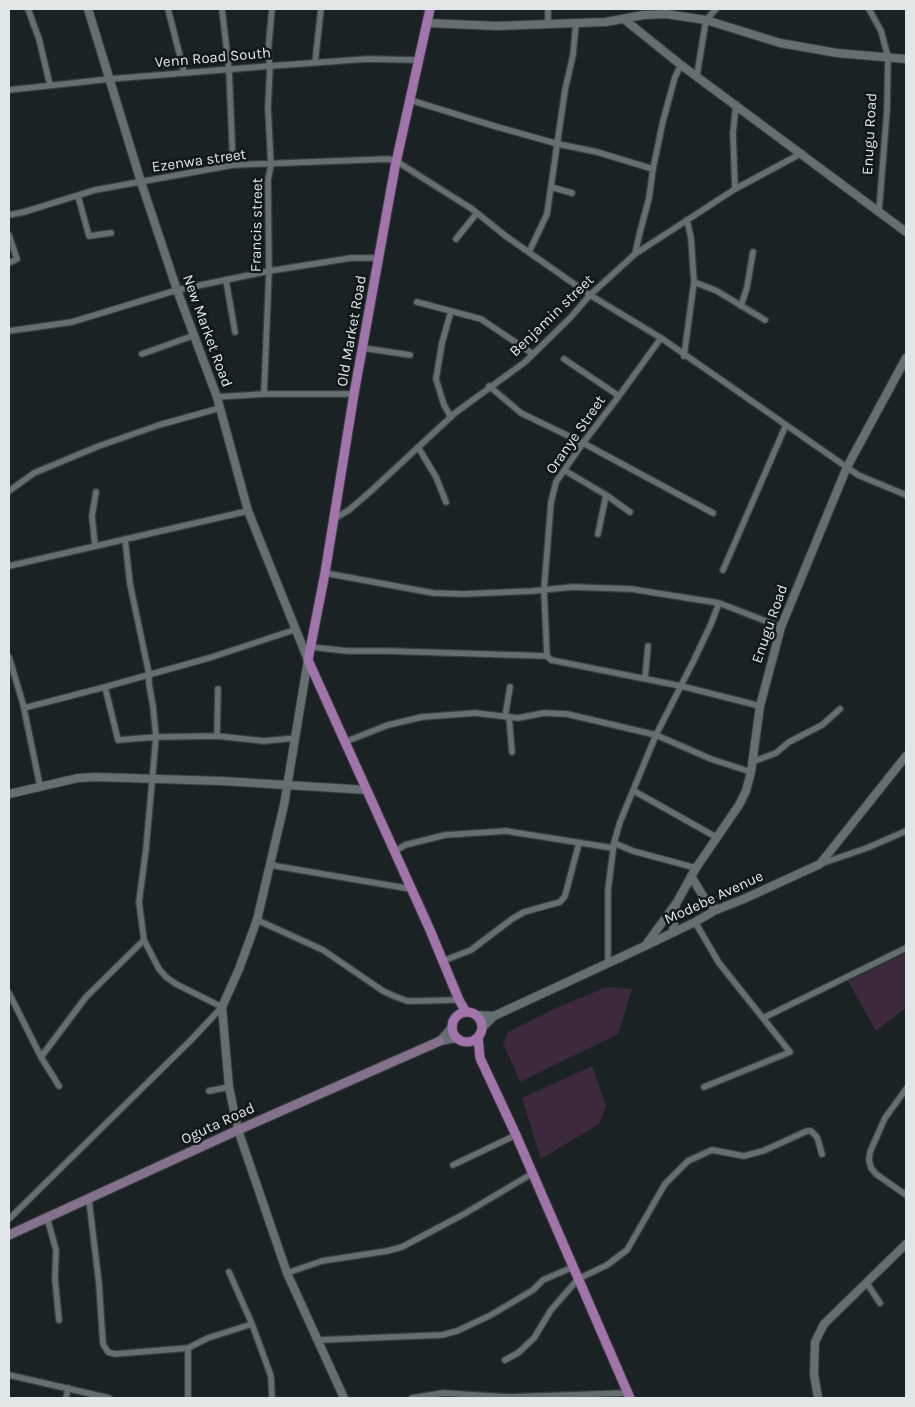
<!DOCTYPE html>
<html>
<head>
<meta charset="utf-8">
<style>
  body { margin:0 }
  #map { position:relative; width:915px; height:1407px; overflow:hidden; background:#1a2223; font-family:Karla,sans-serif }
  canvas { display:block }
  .frame { position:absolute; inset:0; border:10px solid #e1e6e7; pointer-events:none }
</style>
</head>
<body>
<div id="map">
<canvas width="915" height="1407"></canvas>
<div class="frame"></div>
</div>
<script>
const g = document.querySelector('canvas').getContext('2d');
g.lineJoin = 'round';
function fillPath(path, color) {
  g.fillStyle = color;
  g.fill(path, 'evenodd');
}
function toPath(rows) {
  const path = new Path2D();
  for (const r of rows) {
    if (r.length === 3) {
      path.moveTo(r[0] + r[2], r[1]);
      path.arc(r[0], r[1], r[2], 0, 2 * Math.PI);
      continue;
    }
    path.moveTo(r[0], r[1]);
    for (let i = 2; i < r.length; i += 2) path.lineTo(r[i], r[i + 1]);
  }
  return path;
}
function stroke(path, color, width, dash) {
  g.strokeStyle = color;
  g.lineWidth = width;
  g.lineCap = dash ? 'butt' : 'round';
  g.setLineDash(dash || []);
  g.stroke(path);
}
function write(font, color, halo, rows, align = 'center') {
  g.font = font + ' Karla,sans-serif';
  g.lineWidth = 5;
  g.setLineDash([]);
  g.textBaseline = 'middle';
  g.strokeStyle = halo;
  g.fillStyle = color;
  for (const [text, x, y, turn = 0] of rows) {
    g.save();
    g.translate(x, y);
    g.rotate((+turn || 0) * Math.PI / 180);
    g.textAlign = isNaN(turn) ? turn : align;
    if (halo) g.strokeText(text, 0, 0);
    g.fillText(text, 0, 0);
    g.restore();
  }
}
fillPath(toPath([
  [906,953,906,1008,876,1031,848,981],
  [607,987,632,989,618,1034,520,1082,503,1043,508,1032,556,1008],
  [592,1066,606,1106,599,1124,541,1159,522,1098]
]), '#3c293d');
const minor = toPath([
  [28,9,39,39,50,85],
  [168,9,184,72],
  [222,9,229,69,233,165],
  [548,9,548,24],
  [869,9,881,31,888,57,887,110,879,211],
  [315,63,321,9],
  [697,75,706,20,716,9],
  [9,90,110,79,270,66,367,59,419,60],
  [410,100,494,126,558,144,597,152,653,169],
  [551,187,572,193],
  [735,189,733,133,736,104],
  [78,196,89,236,111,233],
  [9,215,24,212,95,190,233,165,388,159,396,161,472,209,507,237,590,295,661,338,858,475,906,495],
  [9,235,17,259,9,263],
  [456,239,477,213],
  [529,252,547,214,565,90,573,55,576,23],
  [635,254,640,232,649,198,653,169,663,121,675,77,681,65],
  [226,280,235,332],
  [694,282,717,291,765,320],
  [417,302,481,319,533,354],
  [741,306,747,287,753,252],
  [9,331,72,322,177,290,269,271,351,258,379,258],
  [661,338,619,396,583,443,556,482,551,502,544,590,547,656,551,660,681,686,760,706],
  [363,348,410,355],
  [142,354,195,335],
  [684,356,694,282,691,238,687,220],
  [564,359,619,396],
  [489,386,521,413,583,443,713,513],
  [264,394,354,394],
  [217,397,264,394,269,271,268,180,271,165,268,108,270,66,268,52,272,9],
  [451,417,444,405,436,379,442,343,451,311],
  [418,447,436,477,446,502],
  [564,470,606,495,630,512],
  [9,491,34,473,99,446,159,425,220,408],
  [334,519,349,510,371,491,455,413,525,362,570,318,590,295,635,254,735,189,802,153],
  [598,534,606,495],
  [95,546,92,516,96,492],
  [9,566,248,511],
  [723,570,786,425],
  [325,573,433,593,464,594,532,591,573,587,631,589,719,603,781,627],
  [311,647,347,651,388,651,547,656],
  [9,657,23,704,40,786],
  [645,679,648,646],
  [105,687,118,740,156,737,217,736,264,741,296,738],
  [24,708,105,687,209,658,294,630],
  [505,717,510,687],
  [509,717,512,752],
  [217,736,218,689],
  [345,742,388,725,422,717,475,713,518,718,544,713,567,714,656,735,711,759,751,772],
  [752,762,776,753,789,742,822,725,840,709],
  [634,791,716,837],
  [614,843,633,851,696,868],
  [394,852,405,845,445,835,506,831,613,848],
  [820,864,867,848,906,831],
  [270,865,411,889],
  [257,920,323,950,383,991,394,996,407,1001,418,1001,454,1000],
  [695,922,719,963,790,1052,704,1087],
  [443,961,471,950,512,919,524,912,560,902,565,896,579,843],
  [608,963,608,890,614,843,620,822,656,735,694,660,711,624,719,603],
  [9,993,41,1057,59,1086],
  [763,1018,906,948],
  [41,1057,86,997,144,940,139,902,146,849,156,737,153,706,149,684,149,674,130,584,125,539],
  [906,1089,885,1118,870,1152,869,1160,871,1168,876,1174,906,1195],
  [209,1091,229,1087],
  [453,1165,516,1135],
  [89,1200,99,1284,103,1344,108,1352,115,1354,188,1348,208,1338,252,1324],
  [47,1217,56,1250,55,1279,59,1320],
  [9,1219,191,1040,222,1007,176,984,166,977,159,969,144,940],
  [229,1272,252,1324,271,1376,272,1398],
  [287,1273,322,1261,387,1251,402,1247,464,1214,533,1173],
  [866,1282,880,1303],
  [318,1340,442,1335,457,1331,491,1315,533,1290,543,1280,573,1267],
  [505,1360,518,1353,534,1338,551,1310,578,1279,607,1265,627,1250,665,1184,688,1161,712,1150,744,1156,763,1151,807,1131,811,1131,817,1137,822,1154],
  [9,1375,109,1398],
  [66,1398,68,1388],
  [188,1398,188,1348],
  [412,1398,443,1393,509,1397,627,1393]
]);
const tertiary = toPath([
  [88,9,141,182,177,290,217,397,248,511,308,660,284,805,257,920,239,969,222,1007,229,1087,238,1130,287,1273,344,1398],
  [625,20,681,65,906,232],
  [427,23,497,26,576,23,606,22,643,15,666,14,706,20,780,43,837,53,906,59],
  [9,794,78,778,95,777,222,781,367,790],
  [691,876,703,896,716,910],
  [673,932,676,904],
  [645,946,677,902,696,868,739,805,746,791,751,772,760,706,781,627,847,467,906,358],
  [476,1015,494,1016],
  [482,1028,494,1016,645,946,695,922,716,910,746,898,820,864,906,756],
  [440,1041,453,1026],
  [440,1041,457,1038],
  [818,1398,814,1374,815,1342,824,1324,906,1244]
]);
const secondary = toPath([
  [9,1235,238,1130,440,1041]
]);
const primary = toPath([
  [430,9,395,167,354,394,325,573,308,660,430,930,459,1000,466,1012],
  [467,1027,15],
  [478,1037,480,1058,516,1135,630,1398]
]);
stroke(minor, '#3a4041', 8);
stroke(tertiary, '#3a4041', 10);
stroke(secondary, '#3a4041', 11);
stroke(primary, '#3a4041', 11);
stroke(minor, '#666f70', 5.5);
stroke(tertiary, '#666f70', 8);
stroke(secondary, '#85718e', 9);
stroke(primary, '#a373ac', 9);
write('15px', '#e1e6e7', '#111819', [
  ["Venn Road South",213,58,-5],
  ["Enugu Road",870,134,-87],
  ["Ezenwa street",199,161,-8],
  ["Francis street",257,225,-89],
  ["Benjamin street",552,316,-44],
  ["New Market Road",207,331,70],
  ["Old Market Road",352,331,-80],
  ["Oranye Street",576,435,-55],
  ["Enugu Road",770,624,-71],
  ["Modebe Avenue",714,898,-25],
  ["Oguta Road",218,1124,-25]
]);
</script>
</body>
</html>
